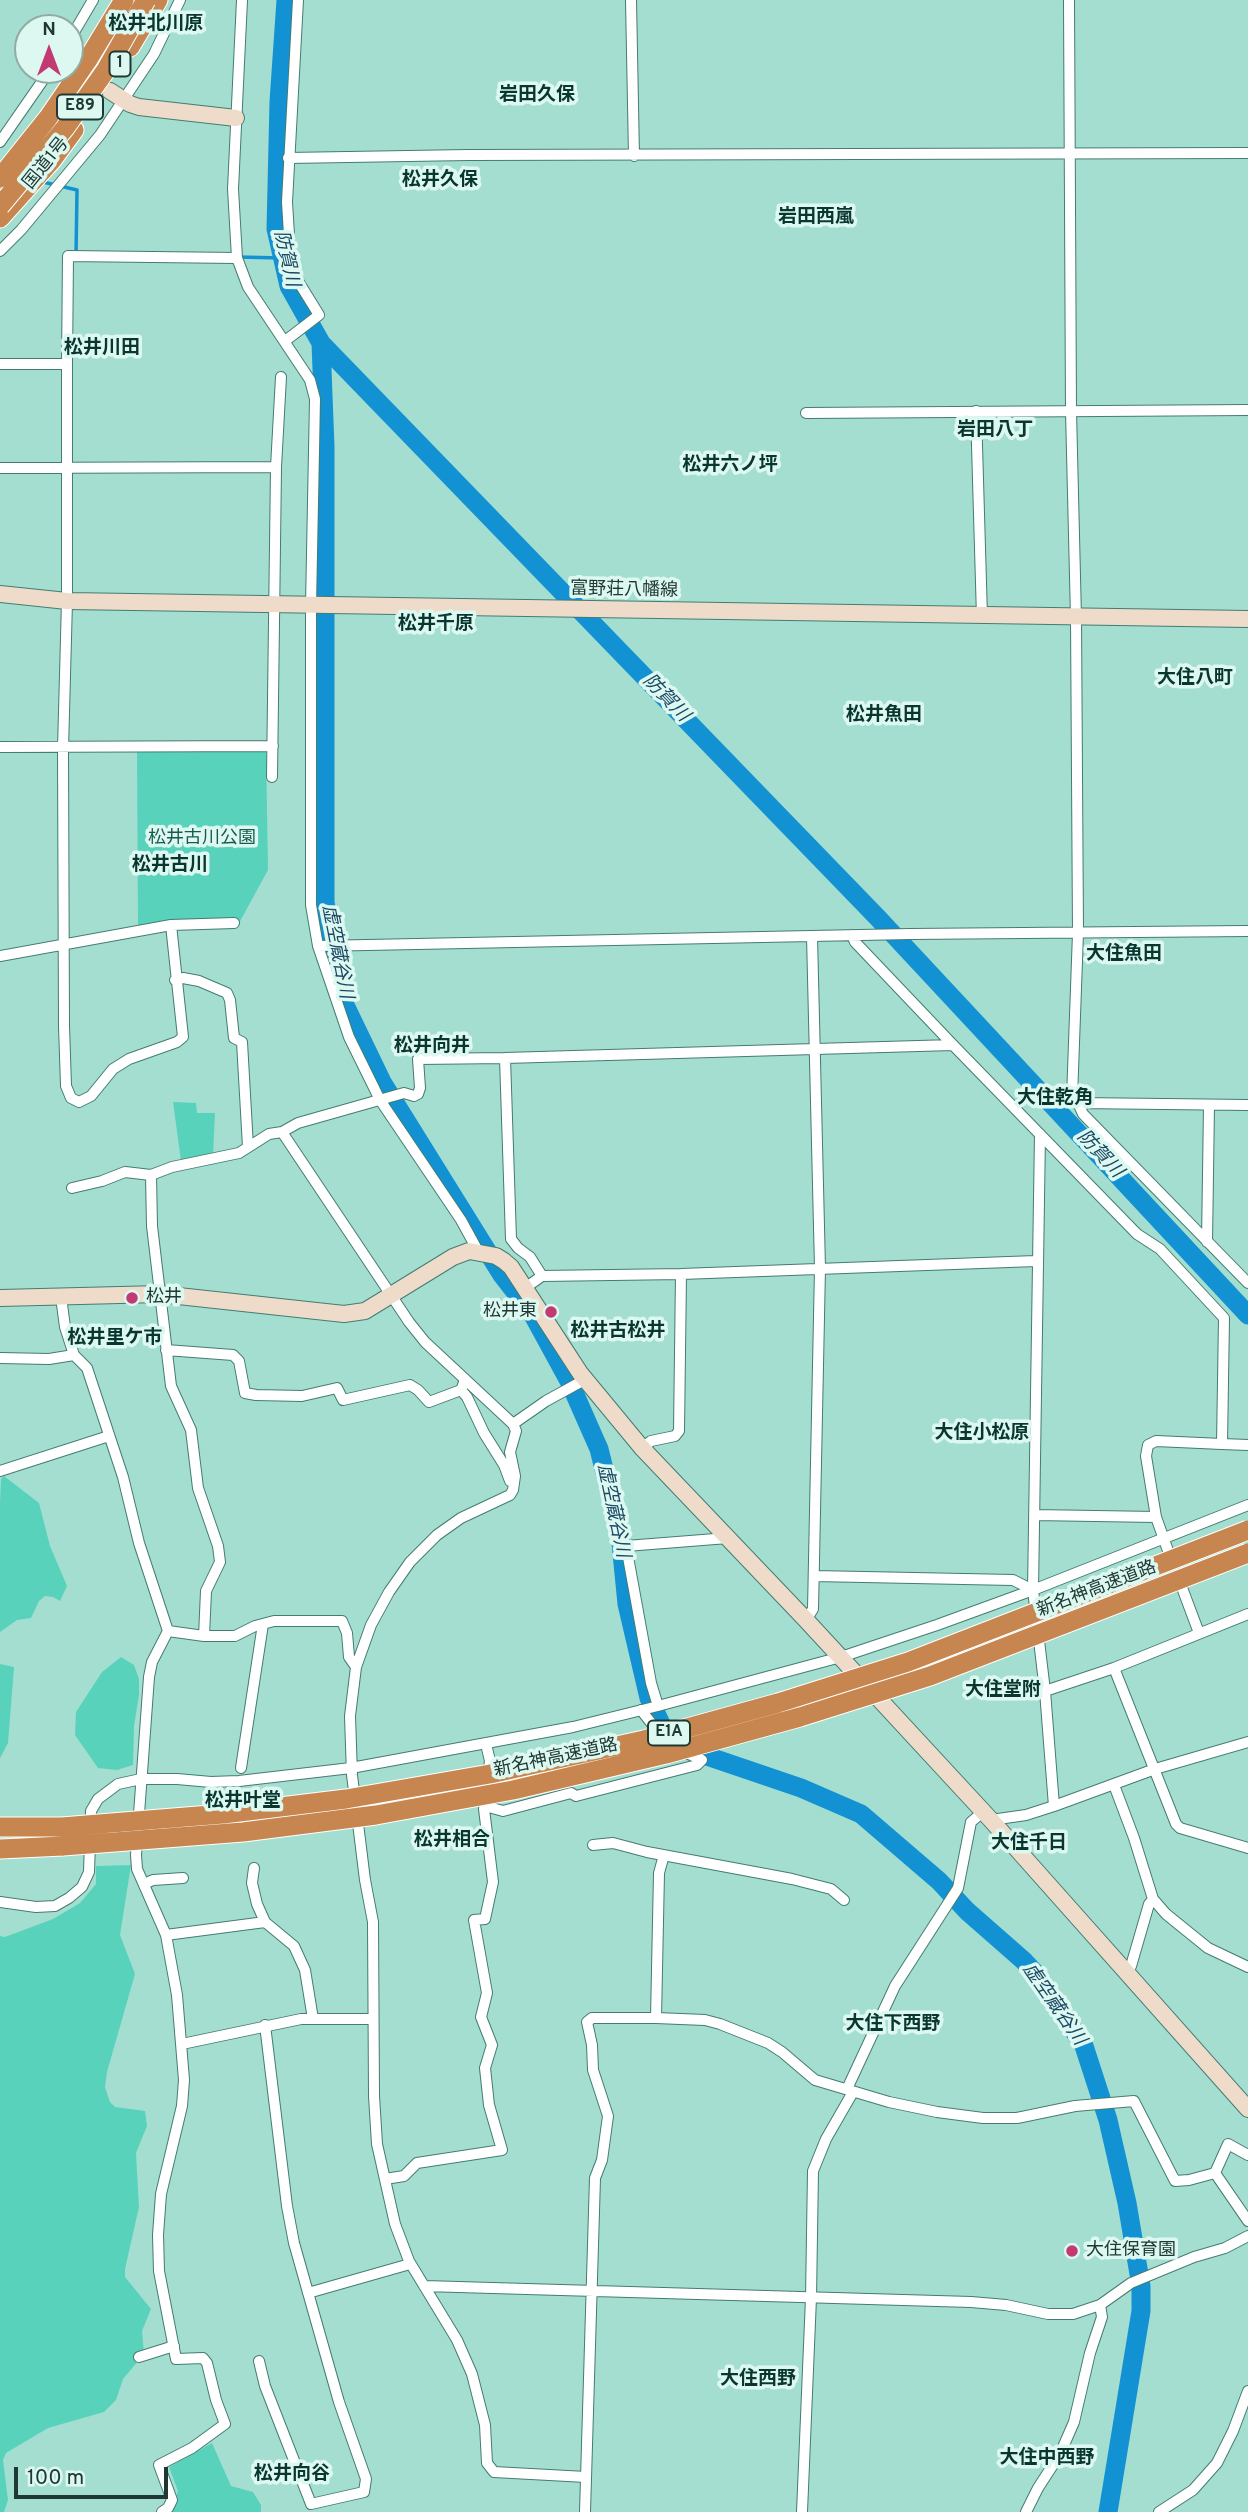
<!DOCTYPE html>
<html>
<head>
<meta charset="utf-8">
<style>
  body { margin:0 }
  #map { position:relative; width:1248px; height:2512px; overflow:hidden; background:#a4ded1; font-family:Overpass,sans-serif }
  canvas { display:block }
  .north { position:absolute; left:14px; top:14px; width:70px; height:70px; box-sizing:border-box; background:#dcf8f1; border:2px solid #91aba5; border-radius:50%; rotate:0deg; font-size:19px; font-weight:700; line-height:28px; text-align:center; color:#203833 }
  .north::after { content:''; display:block; margin:auto; width:24px; height:32px; background:#c33972; clip-path:polygon(50% 0,100% 100%,50% 72%,0 100%) }
  .scale { position:absolute; left:14px; top:2467px; width:154px; height:32px; box-sizing:border-box; border:4px solid #203833; border-top:0; padding-left:9px; font-size:21px; line-height:24px; white-space:nowrap; color:#203833; -webkit-text-stroke:5px #dcf8f1; paint-order:stroke }
</style>
</head>
<body>
<div id="map">
<canvas width="1248" height="2512"></canvas>
<div class="north">N</div>
<div class="scale">100 m</div>
</div>
<script>
const g = document.querySelector('canvas').getContext('2d');
g.lineJoin = 'round';
function fillPath(path, color) {
  g.fillStyle = color;
  g.fill(path, 'evenodd');
}
function toPath(rows) {
  const path = new Path2D();
  for (const r of rows) {
    path.moveTo(r[0], r[1]);
    for (let i = 2; i < r.length; i += 2) path.lineTo(r[i], r[i + 1]);
  }
  return path;
}
function stroke(path, color, width, dash) {
  g.strokeStyle = color;
  g.lineWidth = width;
  g.lineCap = dash ? 'butt' : 'round';
  g.setLineDash(dash || []);
  g.stroke(path);
}
function write(font, color, halo, rows, align = 'center') {
  g.font = font + ' Overpass,"Noto Sans JP",sans-serif';
  g.lineWidth = 7;
  g.setLineDash([]);
  g.textBaseline = 'middle';
  g.strokeStyle = halo;
  g.fillStyle = color;
  for (const [text, x, y, turn = 0] of rows) {
    g.save();
    g.translate(x, y);
    g.rotate((+turn || 0) * Math.PI / 180);
    g.textAlign = isNaN(turn) ? turn : align;
    if (halo) g.strokeText(text, 0, 0);
    g.fillText(text, 0, 0);
    g.restore();
  }
}
fillPath(toPath([
  [137,749,266,750,268,870,238,925,138,928],
  [173,1102,196,1103,197,1113,215,1113,213,1156,181,1161],
  [4,1476,39,1503,50,1546,67,1586,60,1601,53,1597,45,1596,39,1601,31,1618,17,1620,0,1632,0,1504,1,1479],
  [121,1657,134,1665,139,1679,139,1695,134,1726,133,1765,117,1770,98,1768,75,1735,76,1712,102,1672],
  [0,1664,14,1667,8,1743,0,1758],
  [131,1865,120,1935,135,1974,107,2072,105,2087,110,2102,115,2107,145,2111,147,2126,136,2153,139,2207,125,2269,125,2277,151,2309,142,2331,144,2354,123,2379,116,2400,104,2412,48,2428,6,2453,3,2460,8,2500,4,2512,0,2512,0,1936,5,1937,53,1919,80,1903,96,1884,96,1866],
  [212,2443,231,2486,253,2492,261,2505,261,2512,171,2512,178,2491,169,2467]
]), '#59d2bc');
stroke(toPath([
  [43,182,77,190,76,255],
  [238,257,281,258]
]), '#1392d3', 3.5);
stroke(toPath([
  [286,0,279,102,276,229,289,286,321,343,877,917,1248,1315],
  [321,343,325,447,325,902,341,997,382,1082,502,1275,533,1315,569,1381,599,1449,620,1533,627,1604,649,1698,661,1724,672,1739,701,1754,801,1788,861,1814,939,1881,967,1911,1024,1961,1038,1976,1084,2046,1108,2120,1127,2203,1141,2286,1141,2311,1108,2512]
]), '#1392d3', 19);
const street = toPath([
  [242,0,233,189,237,258,248,287,310,380,315,399,311,605,311,905,318,946,349,1037,380,1100,461,1220,478,1251],
  [631,0,634,156],
  [70,39,93,0],
  [0,142,50,70],
  [288,158,468,155,1248,153],
  [0,251,21,230,100,135,154,54,180,0],
  [285,341,319,315,298,281,290,251,287,202,298,0],
  [0,364,67,364,67,601,63,749,64,1026,66,1086,71,1098,79,1102,91,1096,113,1069,129,1059,177,1042,183,1037,171,925],
  [67,364,68,256,237,258],
  [976,411,982,617],
  [806,413,1248,410],
  [0,468,276,467],
  [0,747,273,746],
  [272,777,276,467,281,377],
  [852,935,855,942,953,1045,1137,1234,1160,1249,1224,1318,1222,1444,1248,1445],
  [318,946,910,934,1248,931],
  [0,956,171,925,234,923],
  [175,980,183,978,199,981,227,993,230,1000,234,1038,242,1042,248,1147],
  [505,1058,953,1045],
  [1072,1098,1078,1103,1083,1114,1248,1283],
  [1066,1101,1072,1098,1078,933,1076,618,1071,411,1069,0],
  [1078,1103,1248,1105],
  [282,1132,409,1322,425,1342,513,1424,546,1401,586,1379],
  [1040,1134,1033,1590,1045,1691,1054,1806],
  [151,1175,152,1226,171,1386,191,1430,198,1488,218,1546,220,1562,206,1591,204,1636],
  [72,1188,102,1181,125,1172,151,1175,172,1167,239,1153,269,1134,282,1132,298,1123,404,1093,414,1096,418,1094,420,1088,418,1059,505,1058,511,1239,518,1248,530,1257,542,1276],
  [1207,1242,1209,1105],
  [525,1288,542,1276,681,1274,1036,1261],
  [61,1297,65,1327,74,1355,87,1368,123,1477,139,1543,168,1631],
  [166,1350,233,1355,239,1361,245,1393,256,1395,302,1396,337,1388,343,1400,410,1385,418,1390,429,1402,461,1390,465,1380],
  [0,1358,49,1359,74,1355],
  [461,1390,467,1397,484,1433,504,1465,510,1481],
  [513,1424,516,1431,510,1452,515,1476,513,1490,510,1495,461,1518,437,1535,410,1562,389,1592,371,1625,356,1667,350,1716,352,1775,365,1880,373,1922,374,2096,377,2144,395,2224,409,2261,457,2340,472,2374,485,2425,487,2463,494,2472,586,2477],
  [642,1448,651,1441,675,1436,679,1431,681,1274],
  [0,1471,109,1436],
  [1034,1515,1156,1517,1146,1456,1148,1445,1156,1441,1222,1444],
  [1156,1517,1172,1562],
  [814,1576,1013,1580,1033,1590],
  [1178,1577,1199,1633],
  [1248,1614,1114,1668,1176,1824,1180,1828,1248,1848],
  [806,1620,813,1609,820,1268,812,936],
  [168,1631,204,1636,235,1636,255,1626,274,1621,342,1621,347,1633,349,1657,356,1667],
  [1045,1691,1114,1668],
  [658,1706,651,1683,626,1546,728,1538],
  [641,1710,663,1738],
  [486,1744,490,1761,488,1776],
  [241,1768,263,1624],
  [1114,1785,1134,1838,1153,1899,1166,1914,1208,1948,1248,1967],
  [485,1806,503,1811,571,1793,576,1796,697,1765,702,1760,682,1751],
  [991,1820,1026,1815,1054,1806,1155,1769,1248,1742],
  [593,1845,613,1843,647,1852,792,1879,831,1889,844,1900],
  [254,1868,252,1883,257,1904,265,1922,294,1946,305,1970,313,2019],
  [144,1884,153,1880,183,1878],
  [0,1902,36,1907,55,1906,69,1898,82,1887,89,1872,91,1811,98,1799,118,1784,141,1779,177,1779,211,1782,239,1781,351,1768,573,1727,658,1706,841,1657,937,1625,1033,1590,1248,1505],
  [166,1935,265,1922],
  [1126,1973,1131,1966,1149,1904,1153,1899],
  [656,2018,659,1873,664,1855],
  [182,2044,301,2019,373,2019],
  [847,2089,895,1986,958,1888,971,1822,983,1812],
  [1215,2173,1228,2144,1248,2155],
  [385,2179,404,2176,417,2163,502,2150,489,2105,485,2068,492,2045,481,2017,487,1993,474,1920,485,1919,493,1882,484,1809,486,1792],
  [424,2286,971,2302,1006,2305,1048,2314,1073,2314,1100,2305,1131,2283,1194,2257,1225,2248,1248,2236],
  [308,2293,410,2264],
  [139,2357,174,2346],
  [259,2361,265,2386,311,2504,364,2492,366,2479,339,2402,294,2243,287,2206,265,2025],
  [162,2512,168,2508,172,2500,159,2465,192,2448,225,2424,216,2400,207,2363,203,2358,176,2359,159,2271,158,2235,161,2194,182,2106,184,2080,177,1995,166,1935,137,1869,136,1855,149,1677,152,1662,168,1631],
  [585,2512,595,2178,602,2160,608,2116,593,2070,592,2045,587,2022,592,2018,656,2018,705,2020,720,2024,768,2043,782,2052,815,2080,889,2102,937,2112,983,2118,1017,2118,1075,2106,1134,2101,1175,2181,1189,2180,1215,2173,1248,2221],
  [802,2512,811,2298,813,2171,826,2139,853,2092],
  [1026,2512,1038,2488,1060,2454,1074,2422,1090,2353,1102,2317,1100,2305],
  [1159,2512,1193,2490,1217,2463,1233,2431,1248,2391]
]);
const secondary = toPath([
  [110,91,130,104,139,107,236,118],
  [0,594,67,601,1248,619],
  [0,1298,160,1294,344,1314,365,1311,453,1257,469,1251,496,1256,504,1261,511,1267,580,1373,642,1448,806,1620,991,1820,1248,2109]
]);
const highway = toPath([
  [130,47,158,0],
  [0,218,52,160,74,130],
  [0,1827,62,1827],
  [0,1849,63,1846]
]);
stroke(street, '#447c71', 12);
stroke(secondary, '#447c71', 18);
stroke(highway, '#fff', 21);
stroke(street, '#fff', 10);
stroke(secondary, '#eedbca', 16);
stroke(highway, '#c7864f', 19);
const highwayBridge = toPath([
  [0,178,48,118,87,61,124,0],
  [0,206,65,128,106,70,146,0],
  [62,1827,223,1814,346,1799,490,1774,644,1740,778,1703,908,1662,1248,1530],
  [63,1846,243,1832,376,1815,513,1790,666,1754,800,1717,930,1676,1248,1553]
]);
stroke(highwayBridge, '#fff', 21, []);
stroke(highwayBridge, '#c7864f', 19);
for (const [x, y, r, color] of [
  [132,1298,7,"#c33972"],
  [551,1312,7,"#c33972"],
  [1072,2251,7,"#c33972"]
]) {
  const dot = new Path2D();
  dot.arc(x, y, r, 0, 2 * Math.PI);
  g.fillStyle = color;
  g.fill(dot);
  stroke(dot, '#dcf8f1', 2.5);
}
for (const [x, y, w] of [
  [120,64,21],
  [80,107,46],
  [669,1733,42]
]) {
  const box = new Path2D();
  box.roundRect(x - w / 2, y - 12.5, w, 25, 5);
  g.fillStyle = '#dcf8f1';
  g.fill(box);
  stroke(box, '#203833', 2);
}
write('bold 16px', '#203833', null, [
  ["1",120,64],
  ["E89",80,107],
  ["E1A",669,1733]
]);
write('18px', '#203833', '#dcf8f1', [
  ["国道1号",47,164,-51],
  ["富野荘八幡線",624,591,1],
  ["新名神高速道路",1097,1590,-21],
  ["新名神高速道路",556,1759,-12]
]);
write('18px', '#195a4f', '#dcf8f1', [
  ["松井古川公園",202,839]
]);
write('18px', '#203833', '#dcf8f1', [
  ["松井",146,1298],
  ["松井東",537,1312,"right"],
  ["大住保育園",1086,2251]
], 'left');
write('bold 19px', '#093730', '#dcf8f1', [
  ["松井北川原",156,25],
  ["岩田久保",537,96],
  ["松井久保",440,181],
  ["岩田西嵐",816,218],
  ["松井川田",102,349],
  ["岩田八丁",995,431],
  ["松井六ノ坪",730,466],
  ["松井千原",436,625],
  ["大住八町",1195,679],
  ["松井魚田",884,716],
  ["松井古川",170,866],
  ["大住魚田",1124,955],
  ["松井向井",432,1047],
  ["大住乾角",1055,1099],
  ["松井古松井",618,1332],
  ["松井里ケ市",115,1339],
  ["大住小松原",982,1434],
  ["大住堂附",1003,1691],
  ["松井叶堂",243,1802],
  ["松井相合",452,1841],
  ["大住千日",1029,1844],
  ["大住下西野",893,2025],
  ["大住西野",758,2380],
  ["大住中西野",1047,2459],
  ["松井向谷",292,2475]
]);
write('italic 19px', '#1c4863', '#dcf8f1', [
  ["防賀川",285,259,77],
  ["防賀川",665,699,46],
  ["虚空蔵谷川",336,952,79],
  ["防賀川",1099,1155,47],
  ["虚空蔵谷川",612,1511,78],
  ["虚空蔵谷川",1053,2005,55]
]);
</script>
</body>
</html>
